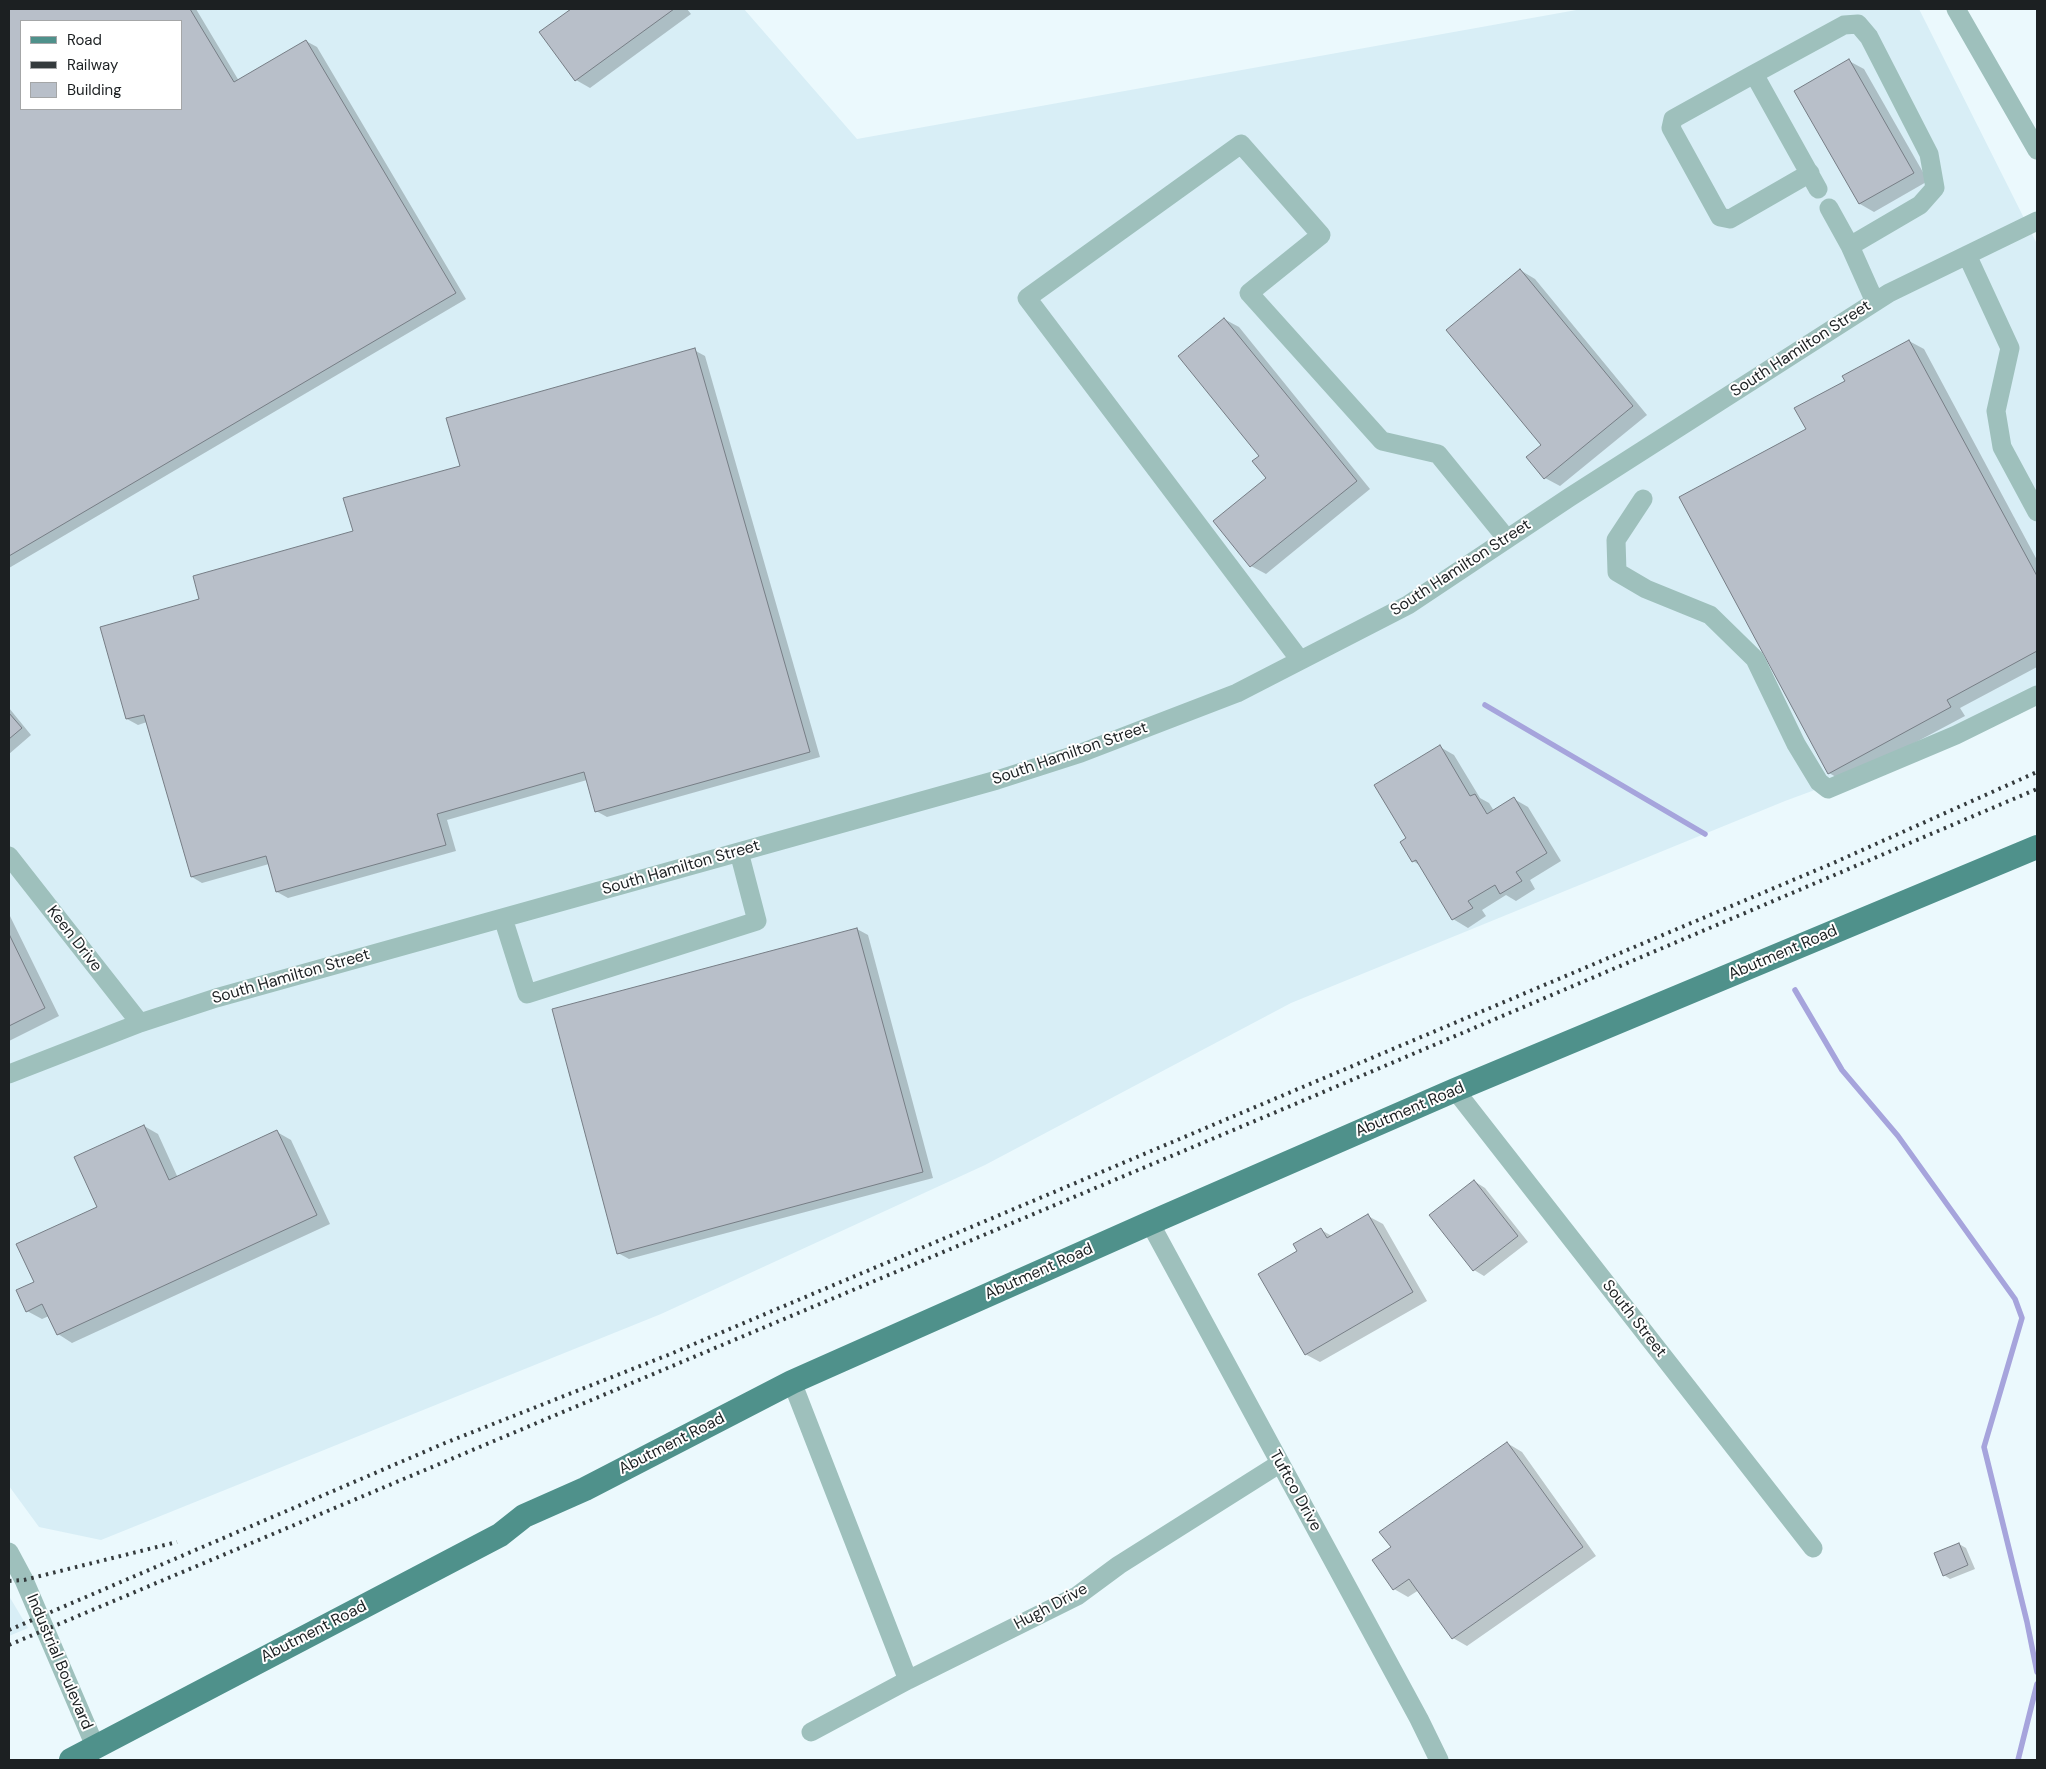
<!DOCTYPE html>
<html>
<head>
<meta charset="utf-8">
<style>
  body { margin:0 }
  #map { position:relative; width:2046px; height:1769px; overflow:hidden; background:#ebf9fd; font-family:"DM Sans",sans-serif }
  canvas { display:block }
  .frame { position:absolute; inset:0; border:10px solid #1c2022; pointer-events:none }
  .legend { position:absolute; left:20px; top:20px; width:162px; height:90px; box-sizing:border-box; background:#fff; border:1px solid #a4a6a7; margin:0; padding:6px 9px; list-style:none; font-size:15px; color:#1c2022 }
  .legend li { display:flex; align-items:center; gap:10px; height:25px }
  .legend b { width:25px; border:1px solid #a4a6a7 }
</style>
</head>
<body>
<div id="map">
<canvas width="2046" height="1769"></canvas>
<div class="frame"></div>
<ul class="legend">
<li><b style="height:6px;background:#4f918b"></b>Road</li>
<li><b style="height:6px;background:#353b3d"></b>Railway</li>
<li><b style="height:14px;background:#b8bfc9"></b>Building</li>
</ul>
</div>
<script>
const g = document.querySelector('canvas').getContext('2d');
g.lineJoin = 'round';
function fillPath(path, color) {
  g.fillStyle = color;
  g.fill(path, 'evenodd');
}
function toPath(rows) {
  const path = new Path2D();
  for (const r of rows) {
    path.moveTo(r[0], r[1]);
    for (let i = 2; i < r.length; i += 2) path.lineTo(r[i], r[i + 1]);
  }
  return path;
}
function stroke(path, color, width, dash) {
  g.strokeStyle = color;
  g.lineWidth = width;
  g.lineCap = dash ? 'butt' : 'round';
  g.setLineDash(dash || []);
  g.stroke(path);
}
function write(font, color, halo, rows, align = 'center') {
  g.font = font + ' "DM Sans",sans-serif';
  g.lineWidth = 4;
  g.setLineDash([]);
  g.textBaseline = 'middle';
  g.strokeStyle = halo;
  g.fillStyle = color;
  for (const [text, x, y, turn = 0] of rows) {
    g.save();
    g.translate(x, y);
    g.rotate((+turn || 0) * Math.PI / 180);
    g.textAlign = isNaN(turn) ? turn : align;
    if (halo) g.strokeText(text, 0, 0);
    g.fillText(text, 0, 0);
    g.restore();
  }
}
fillPath(toPath([
  [9,9,744,9,857,139,1582,9,1919,9,2037,244,2037,704,2018,715,1785,801,1291,1003,985,1165,661,1314,101,1540,39,1527,9,1486],
  [21,21,181,21,181,109,21,109],
  [9,1596,28,1628,9,1636]
]), '#d8eef6');
fillPath(toPath([
  [9,9,196,9,239,81,306,41,317,47,466,299,9,568],
  [21,21,181,21,181,109,21,109],
  [573,9,687,9,691,14,590,88,576,80,541,32],
  [1849,61,1864,69,1928,181,1874,212,1860,204],
  [1520,270,1535,279,1647,415,1560,486,1545,478,1528,457,1543,445],
  [1224,319,1239,327,1370,489,1266,574,1251,566,1267,478],
  [1909,341,1924,349,2037,560,2037,667,1960,708,1965,716,1843,781,1829,773,1807,430,1847,381],
  [694,350,705,356,820,757,607,817,596,811,587,780,447,820,456,851,288,898,277,892,269,864,202,883,192,877,147,722,138,725,127,719,201,600,354,532,461,467],
  [9,708,31,735,9,754],
  [1440,747,1454,755,1480,798,1489,803,1494,811,1514,799,1528,807,1561,861,1530,880,1535,889,1516,901,1506,895,1482,910,1486,916,1468,928,1453,919,1421,866,1413,861,1408,838],
  [9,914,59,1016,9,1041],
  [857,929,868,935,933,1178,629,1259,618,1253],
  [144,1126,158,1134,178,1178,277,1132,291,1140,330,1224,72,1343,58,1334,49,1316,42,1319,27,1311,35,1283,99,1207],
  [1474,1181,1485,1188,1528,1242,1484,1276,1474,1270],
  [1368,1216,1383,1224,1427,1301,1320,1362,1305,1354,1299,1251,1321,1230,1332,1236],
  [1507,1443,1522,1452,1596,1556,1467,1646,1453,1638,1419,1590,1408,1597,1394,1589,1392,1547],
  [1959,1544,1966,1548,1975,1569,1950,1579,1944,1575]
]), '#0003');
stroke(toPath([
  [1485,705,1705,834],
  [1795,990,1842,1070,1898,1136,2015,1299,2022,1318,1984,1447,2027,1622,2037,1672],
  [2018,1760,2037,1684]
]), '#a6a4dc', 5.5);
const building = toPath([
  [9,9,190,9,234,82,306,40,456,293,9,556,9,9],
  [21,21,181,21,181,109,21,109,21,21],
  [571,9,674,9,575,81,539,32,571,9],
  [1849,59,1914,173,1859,204,1794,91,1849,59],
  [1520,269,1633,406,1544,479,1526,457,1541,445,1446,330,1520,269],
  [1224,318,1357,481,1250,567,1213,521,1266,478,1252,461,1259,456,1178,356,1224,318],
  [1909,340,2037,576,2037,651,1947,700,1951,707,1828,774,1679,497,1806,429,1794,408,1845,381,1842,376,1909,340],
  [695,348,810,752,595,812,584,772,437,814,446,845,276,892,266,856,191,877,144,715,126,719,100,627,199,599,193,576,353,531,343,498,460,466,446,418,695,348],
  [9,713,22,728,9,739,9,713],
  [1440,745,1470,796,1475,794,1487,814,1514,797,1547,853,1516,872,1522,881,1500,894,1495,885,1468,901,1473,908,1452,920,1416,860,1412,862,1400,842,1406,838,1374,785,1440,745],
  [857,928,923,1172,617,1254,552,1009,857,928],
  [9,934,45,1008,9,1026,9,934],
  [144,1125,169,1180,277,1130,317,1215,57,1335,42,1304,26,1312,16,1290,34,1282,16,1244,97,1207,74,1157,144,1125],
  [1474,1180,1518,1236,1473,1271,1429,1215,1474,1180],
  [1368,1214,1413,1292,1305,1355,1258,1274,1297,1251,1293,1244,1321,1228,1327,1238,1368,1214],
  [1507,1442,1583,1547,1452,1639,1409,1579,1393,1590,1372,1560,1391,1547,1379,1532,1507,1442],
  [1959,1543,1968,1565,1943,1576,1934,1553,1959,1543]
]);
fillPath(building, '#b8bfc9');
stroke(building, '#777e86', 1);
stroke(toPath([
  [1956,9,2037,150],
  [1754,74,1673,119,1671,128,1720,217,1730,219,1810,173],
  [1818,189,1754,74,1844,25,1858,24,1869,37,1929,154,1935,188,1920,205,1850,246,1829,208],
  [1850,246,1875,302],
  [1967,255,2010,348,1996,411,2002,447,2037,512],
  [1643,499,1616,540,1617,572,1646,589,1710,615,1755,659,1796,744,1819,782,1828,789,1956,735,2037,695],
  [1300,660,1027,298,1241,144,1321,235,1249,293,1382,441,1438,454,1507,539],
  [9,856,140,1023],
  [503,918,527,994,757,921,739,852],
  [9,1074,140,1023,216,998,997,780,1081,753,1237,693,1408,605,1570,497,1889,293,2037,221],
  [1455,1090,1813,1548],
  [1150,1223,1419,1719,1439,1760],
  [792,1382,908,1680],
  [9,1552,24,1580,95,1746],
  [811,1732,908,1680,1077,1596,1119,1565,1279,1464]
]), '#9ec0bc', 19);
stroke(toPath([
  [71,1760,500,1535,524,1516,585,1489,792,1382,1150,1223,1455,1090,2037,847]
]), '#4f918b', 24);
stroke(toPath([
  [9,1581,24,1580,177,1542],
  [9,1630,445,1443,668,1355,1831,864,2037,772],
  [9,1645,1288,1107,2037,789]
]), '#353b3d', 4, [2.5, 5]);
write('16px', '#1c2022', '#fff', [
  ["South Hamilton Street",1801,349,-33],
  ["South Hamilton Street",1461,568,-33],
  ["South Hamilton Street",1070,754,-19],
  ["South Hamilton Street",681,868,-16],
  ["Keen Drive",74,939,52],
  ["Abutment Road",1783,953,-23],
  ["South Hamilton Street",291,977,-16],
  ["Abutment Road",1410,1110,-23],
  ["Abutment Road",1039,1272,-24],
  ["South Street",1634,1319,52],
  ["Abutment Road",672,1444,-27],
  ["Tuftco Drive",1295,1491,61],
  ["Hugh Drive",1051,1607,-28],
  ["Abutment Road",314,1632,-27],
  ["Industrial Boulevard",59,1662,67]
]);
</script>
</body>
</html>
